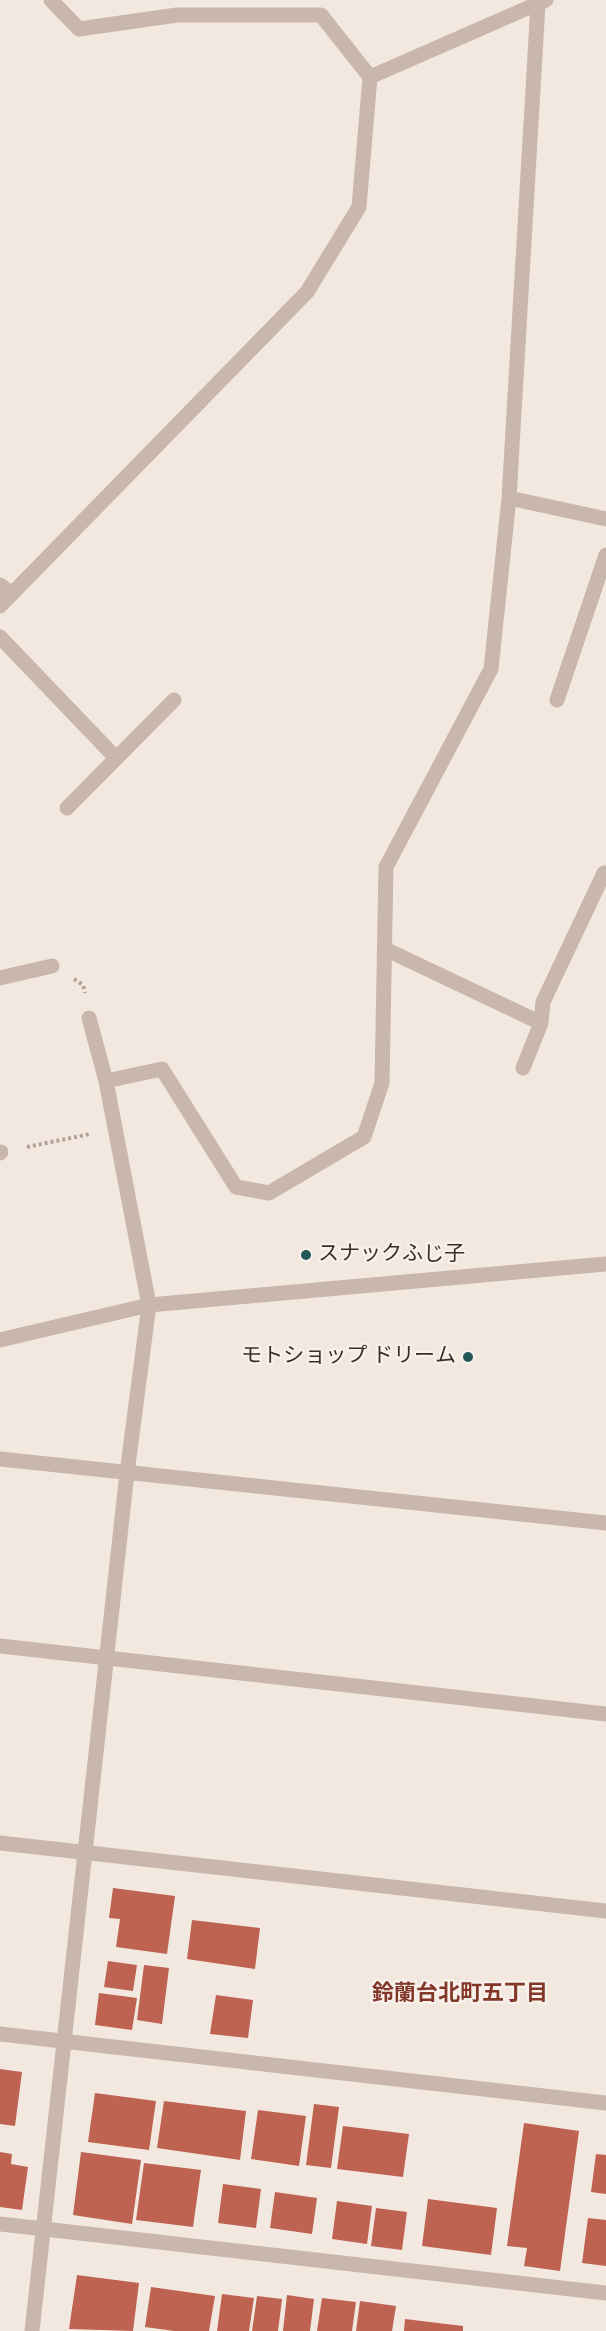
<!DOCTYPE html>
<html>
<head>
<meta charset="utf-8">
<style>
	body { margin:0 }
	canvas { display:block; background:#f2e8e0 }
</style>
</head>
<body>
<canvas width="606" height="2331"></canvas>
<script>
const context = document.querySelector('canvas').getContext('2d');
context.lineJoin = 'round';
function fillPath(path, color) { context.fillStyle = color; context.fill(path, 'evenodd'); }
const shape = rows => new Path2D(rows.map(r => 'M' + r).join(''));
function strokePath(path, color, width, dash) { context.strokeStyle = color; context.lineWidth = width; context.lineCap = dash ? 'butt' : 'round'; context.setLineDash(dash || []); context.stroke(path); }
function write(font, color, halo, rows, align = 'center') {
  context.font = font + ' "Roboto Condensed","Noto Sans JP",sans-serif'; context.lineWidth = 4.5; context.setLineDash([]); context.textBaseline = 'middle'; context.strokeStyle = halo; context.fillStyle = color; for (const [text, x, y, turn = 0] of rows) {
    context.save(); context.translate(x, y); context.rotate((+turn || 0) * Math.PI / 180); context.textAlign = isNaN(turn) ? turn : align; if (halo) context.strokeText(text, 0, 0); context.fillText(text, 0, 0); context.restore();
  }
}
const building = shape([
	[113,1888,175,1896,167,1954,116,1947,120,1919,109,1918],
	[192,1920,260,1928,255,1969,187,1959],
	[108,1961,137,1965,133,1991,104,1987],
	[144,1965,169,1968,162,2024,137,2020],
	[99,1993,137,1998,132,2030,95,2025],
	[216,1995,253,2000,248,2038,210,2034],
	[0,2069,22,2072,15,2126,0,2124],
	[95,2093,156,2101,149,2150,88,2142],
	[164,2101,246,2111,240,2160,157,2148],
	[314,2104,339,2107,331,2168,306,2165],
	[258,2110,306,2116,299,2166,251,2159],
	[524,2123,579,2131,560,2271,524,2266,527,2248,507,2246],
	[343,2126,409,2134,403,2177,337,2169],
	[0,2152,12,2154,11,2164,28,2167,22,2210,0,2207],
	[81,2152,141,2160,132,2224,73,2215],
	[596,2154,606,2155,606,2194,591,2192],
	[144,2163,201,2170,193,2227,136,2220],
	[223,2184,261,2189,256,2228,218,2223],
	[275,2192,317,2198,312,2234,270,2228],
	[428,2199,497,2208,491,2255,422,2246],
	[337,2201,372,2206,367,2244,332,2239],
	[376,2208,407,2212,402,2250,371,2246],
	[588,2218,606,2220,606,2266,582,2263],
	[77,2275,139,2283,133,2331,69,2329],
	[151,2287,215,2296,209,2331,174,2331,145,2327],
	[222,2294,254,2298,249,2331,217,2331],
	[287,2295,314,2299,310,2331,283,2331],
	[257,2296,282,2299,278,2331,252,2331],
	[322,2298,356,2302,352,2331,317,2331],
	[360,2301,396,2306,392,2331,356,2331],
	[405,2319,463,2326,463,2331,404,2331]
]);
const path = shape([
	[74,979,83,985,85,993],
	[27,1147,90,1134]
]);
const minor = shape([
	[370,77,546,0],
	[509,498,606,519],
	[0,585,12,594],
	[0,606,307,292,359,207,370,77,321,15,177,15,79,29,51,0],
	[0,637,116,758],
	[557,700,606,555],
	[67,808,174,700],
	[385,949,541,1023],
	[0,978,52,966],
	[523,1068,541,1023,543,1002,604,873],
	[106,1081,162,1069,236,1187,269,1193,364,1137,382,1083,386,867,491,669,509,498,538,4],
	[0,1153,1,1152],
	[0,1340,149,1305,606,1264],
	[0,1459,606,1523],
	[0,1646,606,1714],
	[0,1843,606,1911],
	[0,2034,606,2103],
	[0,2224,606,2293],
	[32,2331,127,1473,149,1305,106,1081,89,1018]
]);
const markers = [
	[306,1255,6,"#225756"],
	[468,1357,6,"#225756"]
];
const poiNames = [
	["スナックふじ子",318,1255],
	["モトショップ ドリーム",456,1357,"right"]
];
const neighbourhoodNames = [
	["鈴蘭台北町五丁目",460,1994]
];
fillPath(building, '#be6351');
strokePath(path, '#b5a196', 4, [3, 3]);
strokePath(minor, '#c9b7ac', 15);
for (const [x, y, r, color] of markers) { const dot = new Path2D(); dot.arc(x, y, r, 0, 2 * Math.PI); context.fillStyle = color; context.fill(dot); strokePath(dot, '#f9f2ec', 2); }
write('21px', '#382e2a', '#f9f2ec', poiNames, 'left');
write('bold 22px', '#823729', '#f9f2ec', neighbourhoodNames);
</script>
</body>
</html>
